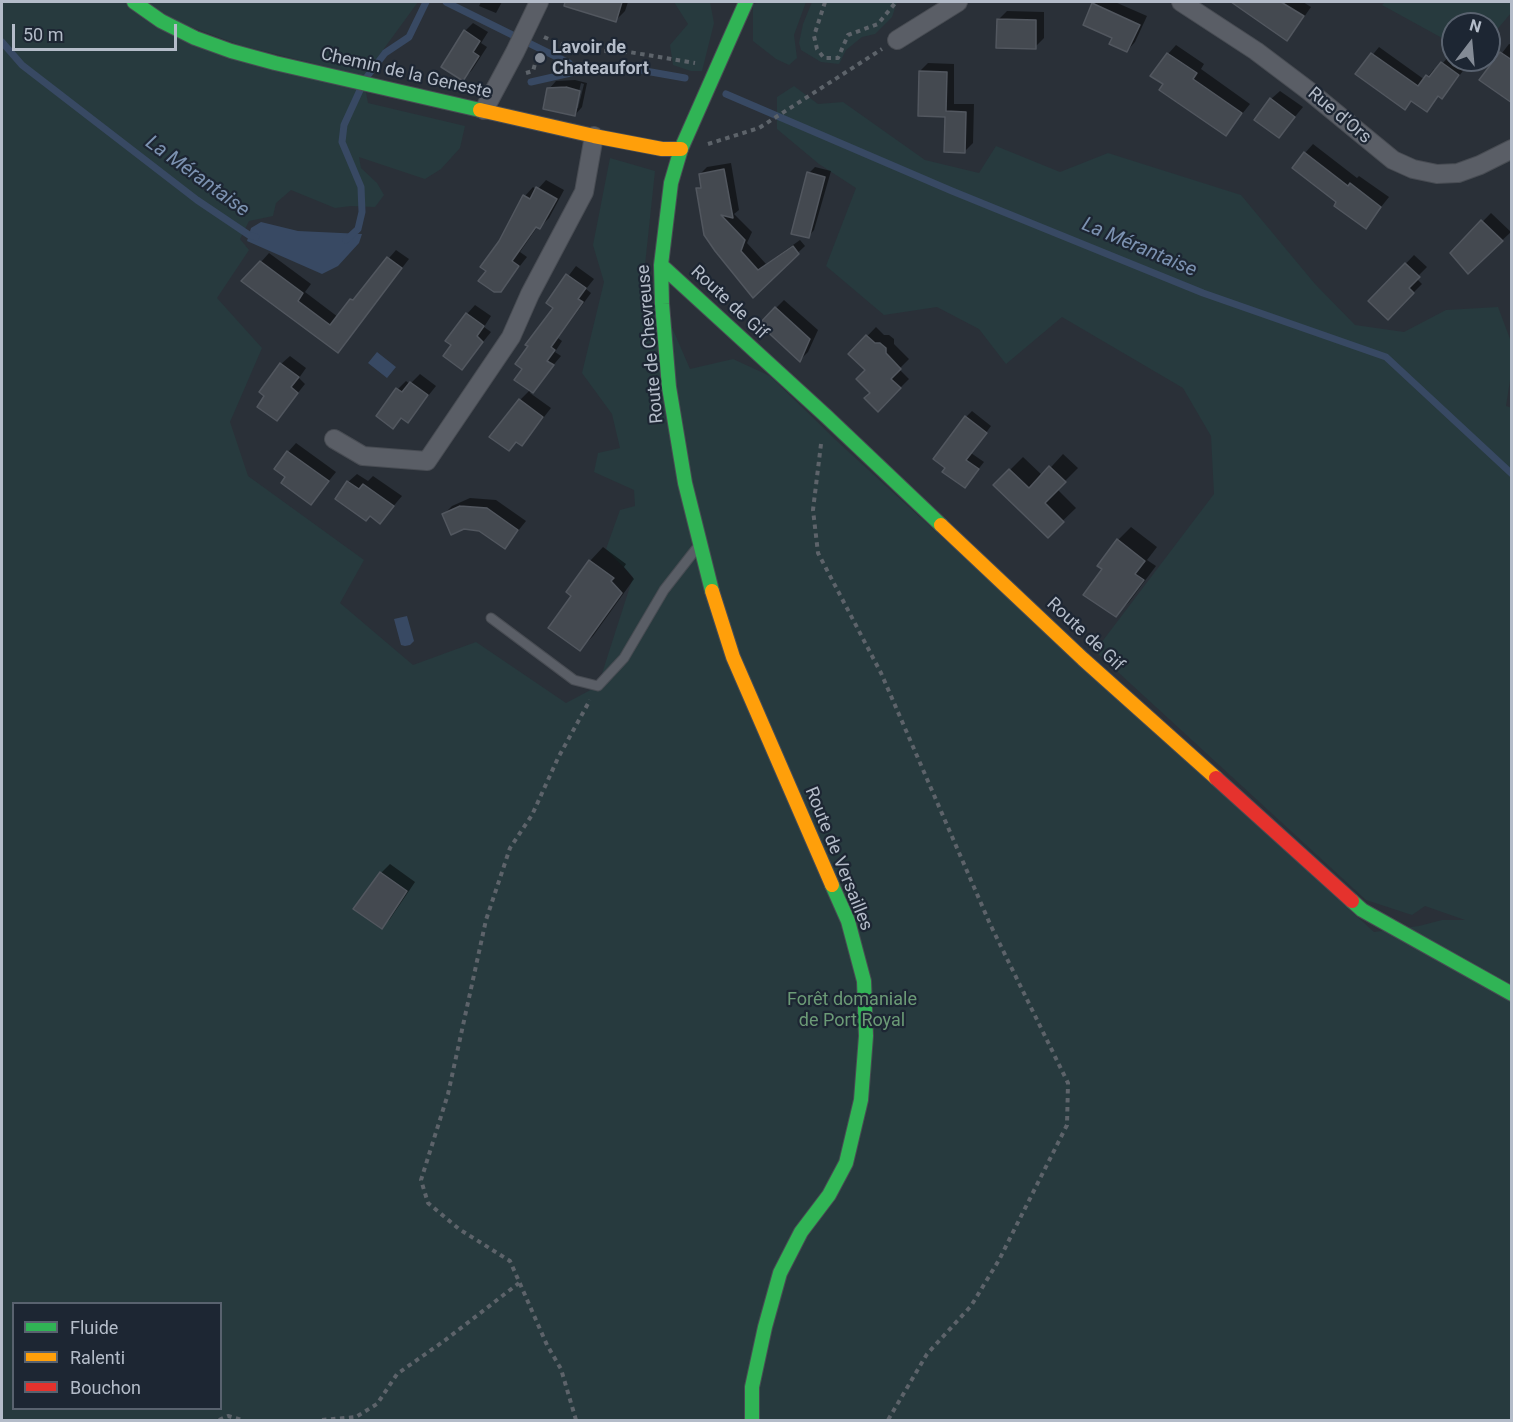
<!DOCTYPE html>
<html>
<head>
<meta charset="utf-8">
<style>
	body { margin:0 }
	#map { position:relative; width:1513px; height:1422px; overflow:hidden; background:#2a3038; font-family:Roboto,sans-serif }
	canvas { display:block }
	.frame { position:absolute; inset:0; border:3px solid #b4bcc9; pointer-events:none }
	.legend { position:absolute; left:12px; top:1302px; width:210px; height:108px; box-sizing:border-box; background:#1d2633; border:2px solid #59626f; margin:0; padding:8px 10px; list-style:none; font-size:18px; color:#b4bcc9 }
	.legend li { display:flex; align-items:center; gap:12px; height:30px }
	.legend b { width:30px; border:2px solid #59626f }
	.north { position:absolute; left:1441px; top:12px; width:60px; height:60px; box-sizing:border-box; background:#1d2633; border:2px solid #59626f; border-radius:50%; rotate:16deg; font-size:16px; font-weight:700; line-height:24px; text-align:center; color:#b4bcc9 }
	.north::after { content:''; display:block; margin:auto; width:21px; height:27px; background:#848b96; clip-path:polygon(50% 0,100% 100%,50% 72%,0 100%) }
	.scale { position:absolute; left:12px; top:24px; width:165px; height:27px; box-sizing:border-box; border:3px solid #b4bcc9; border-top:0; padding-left:8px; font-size:18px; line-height:21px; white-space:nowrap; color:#b4bcc9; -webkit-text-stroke:4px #1d2633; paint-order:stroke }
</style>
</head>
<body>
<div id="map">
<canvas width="1513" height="1422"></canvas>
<div class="frame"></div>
<ul class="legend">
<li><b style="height:8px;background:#30b455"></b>Fluide</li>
<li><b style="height:8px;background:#ff9f0a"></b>Ralenti</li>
<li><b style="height:8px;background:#e5322d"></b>Bouchon</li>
</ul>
<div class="north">N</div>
<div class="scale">50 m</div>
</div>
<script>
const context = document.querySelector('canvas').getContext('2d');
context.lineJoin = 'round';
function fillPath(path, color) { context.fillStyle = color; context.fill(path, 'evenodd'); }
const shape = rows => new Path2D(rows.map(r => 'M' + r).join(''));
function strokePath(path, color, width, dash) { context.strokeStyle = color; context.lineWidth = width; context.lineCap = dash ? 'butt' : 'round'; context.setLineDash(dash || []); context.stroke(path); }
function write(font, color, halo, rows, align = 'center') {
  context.font = font + ' Roboto,sans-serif'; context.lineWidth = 4.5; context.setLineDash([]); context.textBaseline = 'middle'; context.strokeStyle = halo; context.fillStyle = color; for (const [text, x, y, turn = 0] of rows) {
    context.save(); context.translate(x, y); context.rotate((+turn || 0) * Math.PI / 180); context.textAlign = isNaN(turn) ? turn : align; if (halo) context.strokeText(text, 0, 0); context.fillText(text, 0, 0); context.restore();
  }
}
const green = shape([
	[2,2,124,2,366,92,368,103,465,126,460,148,441,169,425,179,359,157,361,168,377,183,384,195,375,207,351,206,335,208,291,190,276,203,273,216,249,221,240,239,249,250,217,298,262,348,230,422,248,476,364,560,340,603,413,665,476,642,566,703,598,686,633,577,606,549,620,510,635,506,634,490,594,472,598,453,620,448,612,414,582,373,604,282,593,245,610,158,655,171,645,265,690,369,733,359,770,376,840,444,1374,932,1419,926,1442,920,1465,920,1425,906,1412,915,1366,900,1095,651,1214,494,1211,436,1183,388,1062,317,1006,364,979,329,937,307,884,315,826,266,856,188,819,164,777,129,777,97,794,86,818,104,843,102,925,160,979,173,996,146,1060,172,1108,153,1241,195,1315,284,1355,325,1404,332,1446,310,1498,307,1510,339,1511,374,1506,406,1512,408,1511,1420,2,1420],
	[14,1304,220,1304,220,1408,14,1408],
	[144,2,418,2,364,76,203,36],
	[674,2,710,2,714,23,702,71,691,71,673,65,670,45,688,24],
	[761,2,806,2,794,35,797,58,789,65,776,59,753,41,753,4],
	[812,2,897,2,892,17,875,34,862,37,846,50,839,64,821,62,801,50,799,43,803,24],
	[1385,2,1511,2,1511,13,1489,39,1489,24,1453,24,1453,44,1382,5]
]);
const water = shape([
	[261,222,298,231,362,234,359,243,338,266,322,274,247,241,251,228],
	[377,352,396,367,387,378,368,363],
	[407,616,414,641,410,645,405,646,401,645,394,619]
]);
const shadow = shape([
	[481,2,502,2,496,13,479,6],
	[595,2,628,2,625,11,616,20,591,13],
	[1097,2,1115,2,1147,16,1135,42,1127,51,1114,38,1094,4],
	[1233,2,1303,2,1311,7,1295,30,1287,39],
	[1007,11,1044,12,1044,38,1035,47,998,20],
	[473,23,488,32,481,43,487,47,472,70,463,79,465,31],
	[1509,44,1512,45,1512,94,1482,79],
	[1176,45,1204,64,1201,69,1250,104,1226,134,1165,84,1168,54],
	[1379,47,1425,80,1434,69,1436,71,1449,56,1465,68,1449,90,1442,97,1439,95,1427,110,1412,100,1405,108,1357,74],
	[928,63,954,64,954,104,974,104,973,143,965,151,947,115,920,71],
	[575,80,587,83,582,107,575,115,549,89,556,81],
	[581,83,584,84,578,108,575,108],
	[1280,91,1303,107,1279,136,1271,99],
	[1313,144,1357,178,1359,176,1389,197,1365,227,1338,202,1305,153],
	[731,163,739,210,734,214,752,232,747,243,766,264,800,240,805,246,753,295,698,189,702,185,700,174,707,167],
	[815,167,831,171,814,230,808,237,809,173],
	[546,180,564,190,549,218,540,227,538,226,520,252,527,257,500,291,488,271,500,242,525,196,533,187,537,190],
	[1491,213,1511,232,1468,272,1452,253],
	[396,250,409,259,337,351,261,262,269,253,311,284,305,292,338,317],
	[1414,255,1427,267,1416,278,1422,284,1388,318,1370,301],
	[576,266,594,279,586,289,591,293,558,338,562,341,555,352,561,356,530,393,551,408,530,435,522,444,517,441,509,449,520,400,530,390,524,369,555,307,548,303],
	[784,300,818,330,808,352,800,360,776,308],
	[475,305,491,316,484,327,491,332,462,368,453,345,467,314],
	[876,327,884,335,889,335,894,339,894,344,909,359,899,369,909,379,878,410,867,370,850,354],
	[290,356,306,368,299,378,305,384,277,419,281,364],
	[420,374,436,386,408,421,402,417,393,427,398,389,406,381,410,384],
	[972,411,991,426,971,453,984,462,965,486,966,417],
	[296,443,336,472,311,503,287,477,288,452],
	[1063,454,1078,468,1057,489,1076,508,1048,535,995,485,1023,457,1043,476],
	[357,474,368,481,373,476,402,496,380,522,348,482],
	[470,498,496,500,526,521,505,547,480,529,443,515,452,506],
	[1131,527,1157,547,1147,560,1156,566,1129,602,1116,615,1104,569,1118,540],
	[603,547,626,564,624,567,634,579,593,636,580,649,573,595,568,592,590,561],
	[390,864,415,882,390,919,382,927,381,873]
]);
const stream = shape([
	[446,2,569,63,575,72,617,66,685,78],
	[2,42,22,65,197,200,249,235,256,237],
	[366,78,385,53,409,37,426,2],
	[531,82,575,72],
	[726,94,952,191,1203,293,1386,357,1512,474],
	[346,240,358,229,362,212,361,187,342,142,344,125,361,88]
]);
const building = shape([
	[565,2,622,2,616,22,564,6,565,2],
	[1231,2,1281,2,1304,16,1287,41,1231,2],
	[1092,3,1140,25,1127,52,1109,44,1112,38,1083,25,1092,3],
	[997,19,1036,20,1036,49,996,48,997,19],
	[464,30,480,41,473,52,479,56,463,81,441,67,464,30],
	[1500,52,1512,60,1512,103,1479,80,1500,52],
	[1167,53,1197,73,1193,79,1242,113,1226,136,1159,90,1163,84,1150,76,1167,53],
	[1371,53,1418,86,1426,75,1429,77,1441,62,1459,75,1442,99,1438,96,1427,112,1411,101,1405,110,1355,74,1371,53],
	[919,71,947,72,946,111,966,112,965,153,944,152,945,117,918,116,919,71],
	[566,87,580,91,575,116,543,109,547,88,566,87],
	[1270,98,1295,117,1279,138,1254,120,1270,98],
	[1304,152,1348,186,1350,183,1381,207,1366,229,1334,206,1336,202,1292,168,1304,152],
	[724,169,733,218,721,215,745,240,741,251,758,270,793,246,799,254,753,298,715,251,704,235,696,188,701,188,699,174,724,169],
	[807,172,825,177,809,238,791,234,807,172],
	[536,187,557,199,540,229,536,227,512,261,519,266,501,292,494,292,478,281,486,271,480,267,499,241,523,195,530,199,536,187],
	[1481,220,1503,241,1468,274,1450,253,1481,220],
	[387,257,402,268,338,353,241,281,260,261,303,293,298,301,330,325,350,299,353,300,387,257],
	[1405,263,1420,277,1409,288,1414,293,1388,320,1368,301,1405,263],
	[566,274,586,288,578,299,583,302,551,347,555,350,547,361,554,365,533,393,514,380,522,369,515,364,528,346,525,345,553,308,546,303,566,274],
	[775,307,810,339,800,362,759,324,775,307],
	[466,313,484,326,477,336,483,342,462,370,443,356,451,345,445,341,466,313],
	[866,335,875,343,880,343,886,348,886,353,901,369,891,379,901,388,878,412,864,398,870,393,856,379,865,370,848,354,866,335],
	[280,363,299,377,291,387,298,393,277,421,257,407,264,396,259,392,280,363],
	[410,382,428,395,408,423,401,418,393,429,376,416,396,388,402,392,410,382],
	[519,399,543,417,522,446,516,442,509,451,489,437,519,399],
	[965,416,987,433,966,460,979,469,965,488,942,472,945,468,933,459,965,416],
	[287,451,329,481,311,505,281,483,285,477,274,469,287,451],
	[1049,466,1066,482,1045,503,1064,522,1048,538,993,485,1009,469,1029,488,1049,466],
	[347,481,359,489,363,484,394,506,380,524,370,516,366,521,335,499,347,481],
	[460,506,487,508,518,530,505,549,479,531,464,529,451,535,442,514,460,506],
	[1117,539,1145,561,1135,574,1144,580,1116,617,1083,595,1102,569,1097,566,1117,539],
	[589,560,614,578,611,581,622,593,580,651,548,628,571,596,566,592,589,560],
	[380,872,407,891,382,929,353,909,380,872]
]);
const path = shape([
	[825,2,814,36,817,49,824,58,838,58,848,35,878,24,896,2],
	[544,37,574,50,629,52,695,63],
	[526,73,533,71,535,64],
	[708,144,759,128,882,49],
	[821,444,813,510,818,553,881,673,990,924,1068,1083,1067,1125,999,1260,971,1306,927,1354,888,1420],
	[219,1420,228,1416,242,1420],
	[322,1420,356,1417,377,1404,397,1374,444,1341,519,1283],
	[576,1420,561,1369,547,1345,510,1261,459,1229,428,1203,421,1180,448,1094,486,920,510,848,532,815,558,758,590,700]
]);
const lane = shape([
	[491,618,574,680,598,686,624,658,664,590,696,549]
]);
const street = shape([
	[1181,2,1256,51,1309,91,1393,160,1413,169,1437,174,1458,173,1480,165,1512,149],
	[897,40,958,2],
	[484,110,515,52,539,2],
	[334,439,363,456,427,461,511,337,530,294,584,192,594,136]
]);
const fast = shape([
	[134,2,161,21,195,38,231,51,275,63,480,110],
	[661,265,826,416,941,525],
	[712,591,685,483,669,387,662,304,661,265,671,183,681,149,746,2],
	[1352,901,1362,910,1512,994],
	[752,1420,752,1387,765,1327,780,1273,801,1232,829,1195,846,1163,861,1100,866,1036,864,981,848,921,832,885]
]);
const slow = shape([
	[480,110,594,136,662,149,681,149],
	[941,525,1083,659,1216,778],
	[712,591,733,657,832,885]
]);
const jam = shape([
	[1216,778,1352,901]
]);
const markers = [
	[540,58,6,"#848b96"]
];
const poiNames = [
	["Lavoir de",552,48],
	["Chateaufort",552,69]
];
const streetNames = [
	["Chemin de la Geneste",406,74,13],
	["Rue d'Ors",1339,116,40],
	["Route de Gif",729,303,43],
	["Route de Chevreuse",651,344,-95],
	["Route de Gif",1085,635,43],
	["Route de Versailles",838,859,68]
];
const parkNames = [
	["Forêt domaniale",852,1000],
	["de Port Royal",852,1021]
];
const waterNames = [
	["La Mérantaise",197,177,36],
	["La Mérantaise",1139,248,23]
];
fillPath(green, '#273a3e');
fillPath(water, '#384963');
fillPath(shadow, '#0007');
strokePath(stream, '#384963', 7);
fillPath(building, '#444950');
strokePath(building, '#52575f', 1.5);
strokePath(lane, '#484c53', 11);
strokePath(street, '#484c53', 20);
strokePath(fast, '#484c53', 16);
strokePath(slow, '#484c53', 16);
strokePath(jam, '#484c53', 16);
strokePath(path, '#5d636a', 4, [4.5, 4.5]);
strokePath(lane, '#5a5e66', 9);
strokePath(street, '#5a5e66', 18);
strokePath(fast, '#30b455', 14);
strokePath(slow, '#ff9f0a', 14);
strokePath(jam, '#e5322d', 14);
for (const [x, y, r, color] of markers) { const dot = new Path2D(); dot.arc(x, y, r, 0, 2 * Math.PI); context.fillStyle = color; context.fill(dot); strokePath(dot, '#1d2633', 2); }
write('bold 18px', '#b4bcc9', '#1d2633', poiNames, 'left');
write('18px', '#b4bcc9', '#1d2633', streetNames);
write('18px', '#6b9a76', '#1d2633', parkNames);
write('italic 20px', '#7c92b1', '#1d2633', waterNames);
</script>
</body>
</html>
